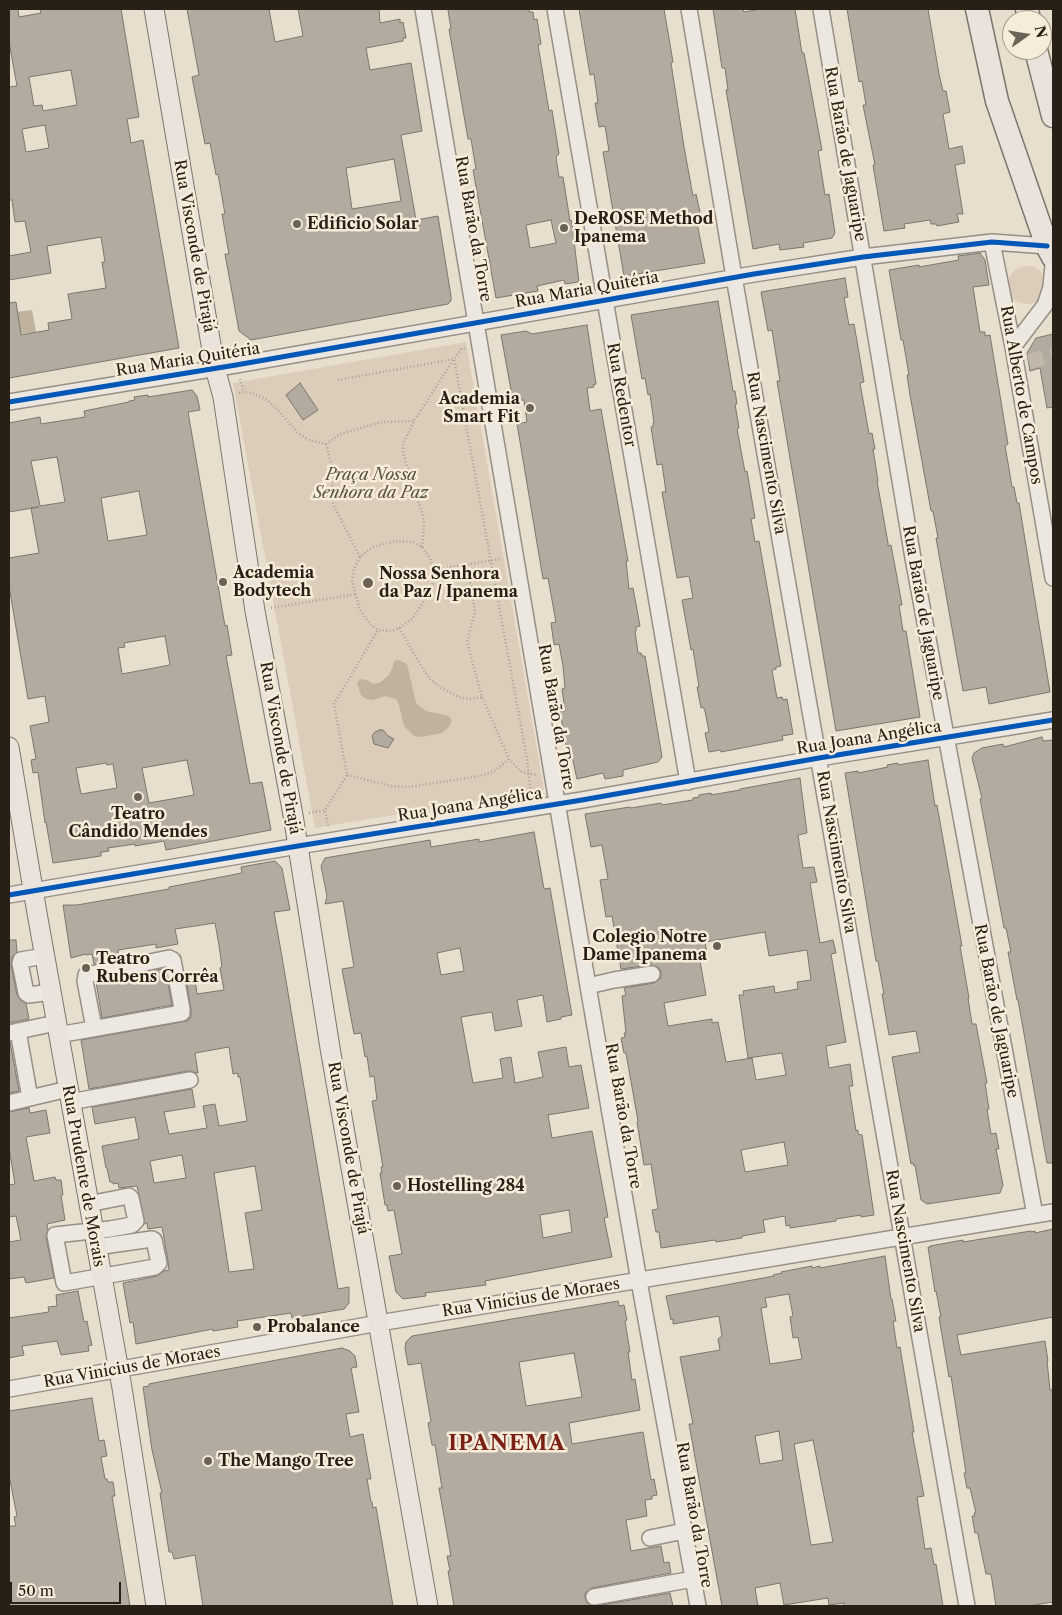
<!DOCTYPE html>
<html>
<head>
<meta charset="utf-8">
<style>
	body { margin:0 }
	#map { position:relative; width:1062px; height:1615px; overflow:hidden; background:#e8dece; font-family:"Libre Caslon Text",serif }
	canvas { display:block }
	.frame { position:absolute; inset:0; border:10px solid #282017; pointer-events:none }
	.north { position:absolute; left:1002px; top:10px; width:50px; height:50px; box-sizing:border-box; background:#f7ebd9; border:1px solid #a49a8b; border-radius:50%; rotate:77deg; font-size:14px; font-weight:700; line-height:20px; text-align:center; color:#282017 }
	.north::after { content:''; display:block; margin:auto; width:18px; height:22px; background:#6b6257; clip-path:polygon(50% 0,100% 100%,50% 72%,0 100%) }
	.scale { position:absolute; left:10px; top:1582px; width:111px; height:22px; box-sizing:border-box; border:2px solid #282017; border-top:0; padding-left:6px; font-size:15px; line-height:18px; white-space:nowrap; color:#282017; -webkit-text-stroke:4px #f7ebd9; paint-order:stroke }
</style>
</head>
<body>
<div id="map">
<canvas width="1062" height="1615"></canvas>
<div class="frame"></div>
<div class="north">N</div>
<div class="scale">50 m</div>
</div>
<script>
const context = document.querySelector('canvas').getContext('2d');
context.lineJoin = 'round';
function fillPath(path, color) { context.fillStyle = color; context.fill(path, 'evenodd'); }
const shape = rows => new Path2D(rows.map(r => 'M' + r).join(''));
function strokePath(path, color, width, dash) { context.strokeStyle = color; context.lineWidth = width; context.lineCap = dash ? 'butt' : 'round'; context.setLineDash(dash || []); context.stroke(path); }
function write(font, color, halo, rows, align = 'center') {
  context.font = font + ' "Libre Caslon Text",serif'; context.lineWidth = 5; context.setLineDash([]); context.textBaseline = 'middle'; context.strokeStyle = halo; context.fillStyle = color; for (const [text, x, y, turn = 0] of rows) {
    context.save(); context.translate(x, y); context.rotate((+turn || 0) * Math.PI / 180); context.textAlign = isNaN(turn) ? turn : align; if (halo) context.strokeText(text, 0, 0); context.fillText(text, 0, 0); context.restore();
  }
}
const green = shape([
	'1008 285a19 19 0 1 1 38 0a19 19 0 1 1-38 0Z',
	[466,342,544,790,315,828,233,383]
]);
const water = shape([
	[32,310,36,332,20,334,17,312],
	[399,660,407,664,416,703,426,711,449,716,452,721,448,728,442,733,422,737,414,736,404,726,399,705,396,699,385,696,373,700,366,699,361,695,357,683,361,679,367,680,373,684,381,682,389,675,393,666,394,661]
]);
const building = shape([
	[9,9,18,9,19,17,41,13,40,9,121,9,139,117,127,119,131,143,143,140,179,348,9,378,9,303,16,302,21,335,49,330,48,323,72,319,68,294,106,288,102,262,105,262,101,237,47,246,51,273,9,280,9,256,31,252,25,221,15,222,12,200,9,200,9,87,17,86,9,42,9,9],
	[71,70,77,105,43,111,42,105,34,106,29,77,71,70],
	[45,125,49,148,26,152,22,129,45,125],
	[187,9,269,9,275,42,303,36,298,9,379,9,380,23,400,19,400,23,403,22,406,38,403,38,403,41,366,48,370,70,411,63,422,131,401,135,416,220,438,216,451,296,451,301,448,304,251,340,239,331,225,254,229,254,222,214,225,214,218,174,216,175,210,143,205,144,192,77,199,75,187,9],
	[394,159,401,201,352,209,346,168,394,159],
	[454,9,529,9,529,12,533,12,534,20,537,19,541,44,538,45,549,111,552,110,559,154,556,157,559,177,563,177,570,221,571,220,574,233,573,233,579,282,565,284,564,280,537,286,538,291,496,298,473,170,476,169,471,139,468,139,449,29,451,29,448,10,454,9],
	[551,220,556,243,530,248,526,225,551,220],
	[579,9,664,9,673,62,671,63,684,147,693,196,696,194,700,212,696,213,696,218,705,263,624,276,603,152,609,151,605,126,599,127,595,103,598,103,594,74,590,75,579,9],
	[713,9,743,9,744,12,761,9,795,9,802,53,804,53,822,150,818,151,825,195,829,194,835,233,832,238,803,243,804,247,780,250,779,244,753,249,726,90,728,90,725,68,722,68,713,9],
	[847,9,928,9,939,74,943,91,946,91,950,112,943,114,949,149,962,146,965,163,955,165,963,214,957,214,959,222,937,226,936,224,931,224,930,220,904,224,905,228,884,231,873,165,875,165,863,105,866,105,862,81,859,82,847,9],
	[980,253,985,260,989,285,973,287,980,332,985,332,985,336,990,335,1008,444,1005,446,1008,463,1012,487,1014,487,1017,503,1019,503,1050,692,989,704,986,687,963,691,936,538,938,538,933,511,931,511,910,395,907,375,909,375,903,340,901,340,889,270,919,265,919,267,959,260,958,256,980,253],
	[845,278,848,297,844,298,849,325,854,324,864,382,860,383,869,434,872,433,875,449,873,449,878,481,877,481,888,543,888,546,891,545,894,561,902,605,899,605,903,631,906,631,920,717,836,731,777,381,780,381,772,330,768,331,761,292,845,278],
	[718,301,733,391,735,391,737,404,735,404,739,428,737,429,745,472,747,471,755,518,751,519,755,542,759,541,781,666,776,667,776,669,772,670,777,698,782,697,783,700,787,699,793,734,782,736,783,740,721,752,720,750,709,752,705,733,709,732,705,711,703,707,701,708,697,687,699,687,693,649,691,650,682,600,693,598,689,576,677,578,662,492,666,492,662,464,657,465,651,427,653,427,653,423,654,423,650,394,648,395,645,378,642,379,631,315,718,301],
	[587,325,596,384,593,385,594,387,587,388,590,411,601,409,628,561,626,561,629,589,633,588,640,626,636,627,636,631,635,631,638,653,641,653,642,656,645,656,662,757,658,762,623,770,623,776,605,779,603,773,577,779,572,756,568,756,560,712,565,711,562,689,565,688,563,666,559,644,554,645,551,623,556,622,548,578,543,579,517,424,527,422,524,400,513,401,501,335,526,331,532,334,587,325],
	[1053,334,1053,407,1047,408,1040,368,1030,371,1027,353,1036,338,1053,334],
	[300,383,318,410,303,420,286,395,300,383],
	[192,390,197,396,200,410,188,412,225,626,227,625,232,655,226,656,250,784,262,782,271,830,166,850,164,841,135,846,135,844,108,848,109,851,101,852,101,856,53,863,46,822,45,823,38,772,33,773,31,760,36,759,30,726,49,722,45,696,28,699,9,586,9,558,39,553,31,508,39,507,9,512,9,423,40,417,41,424,85,417,84,411,129,402,129,401,135,400,134,397,148,395,148,397,192,390],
	[57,457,65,502,40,506,31,461,57,457],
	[139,491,147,535,108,541,101,498,139,491],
	[165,636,170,665,122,674,118,648,125,647,124,643,165,636],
	[187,760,194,795,149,803,142,768,187,760],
	[106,763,107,765,113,764,117,788,81,794,76,768,106,763],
	[380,730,383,730,388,736,394,739,388,748,374,744,372,736,375,732,380,730],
	[1042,737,1043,741,1053,740,1053,1163,1047,1163,1018,1000,1017,1000,1008,952,1011,952,1006,928,1004,928,980,799,982,798,972,758,974,753,982,748,1003,744,1004,747,1042,737],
	[928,760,935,806,937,805,962,946,960,946,969,998,968,998,972,1024,976,1024,987,1083,985,1083,989,1109,987,1109,991,1134,996,1133,999,1149,996,1149,1003,1185,1000,1193,927,1204,921,1200,915,1165,914,1166,913,1163,911,1164,892,1057,920,1052,916,1031,889,1035,882,994,884,994,878,961,876,961,845,773,858,771,858,773,888,767,887,765,898,763,898,765,928,760],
	[800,778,807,833,798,835,803,868,814,867,817,882,810,883,820,943,833,940,836,953,831,954,846,1042,826,1046,829,1068,850,1064,853,1086,849,1086,856,1131,858,1130,858,1134,862,1135,874,1215,861,1217,861,1215,836,1219,836,1221,790,1228,790,1225,786,1226,785,1216,763,1220,765,1232,742,1236,742,1238,716,1242,715,1240,661,1248,659,1232,656,1232,652,1210,658,1209,651,1164,644,1165,637,1122,638,1121,626,1053,624,1053,621,1038,625,1037,624,1033,626,1033,622,996,626,995,624,988,654,983,661,978,661,972,659,968,651,965,621,969,612,916,606,917,600,880,608,879,602,845,591,847,585,814,630,807,631,808,661,803,662,805,693,800,693,798,699,797,699,795,711,793,711,795,740,790,740,789,800,778],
	[765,932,769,956,807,950,811,980,797,982,798,989,775,993,774,986,743,991,744,995,739,995,748,1058,782,1053,786,1075,756,1080,752,1058,726,1062,718,1022,712,1023,712,1019,668,1026,664,1003,706,995,700,961,708,960,705,942,765,932],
	[784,1142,788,1165,745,1172,741,1150,784,1142],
	[534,832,544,889,550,888,572,1015,561,1017,561,1019,547,1022,543,995,517,1000,522,1026,495,1031,492,1012,461,1017,473,1083,503,1078,500,1059,511,1057,515,1083,543,1077,538,1052,566,1047,569,1067,581,1065,589,1108,548,1115,552,1138,592,1131,608,1217,604,1218,612,1257,485,1281,486,1285,425,1293,426,1296,403,1299,396,1292,389,1256,402,1254,394,1210,388,1211,387,1205,385,1205,380,1173,382,1173,381,1167,383,1167,372,1101,377,1100,374,1076,370,1077,367,1056,365,1057,361,1033,354,1034,342,969,354,967,343,901,325,904,327,896,321,866,325,858,430,840,431,847,479,839,479,842,534,832],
	[460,948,464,971,441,975,437,953,460,948],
	[569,1210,572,1232,543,1238,540,1215,569,1210],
	[275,861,282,868,290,910,274,912,282,957,338,1289,349,1287,349,1303,344,1309,292,1318,291,1313,237,1321,238,1327,213,1331,213,1329,136,1344,133,1322,130,1323,123,1283,157,1276,164,1271,169,1270,168,1261,162,1227,148,1229,147,1223,145,1224,137,1186,119,1188,118,1183,113,1184,113,1182,110,1182,107,1168,106,1168,102,1146,139,1139,135,1117,95,1124,92,1107,192,1089,195,1107,164,1112,169,1134,207,1128,203,1106,215,1104,219,1126,247,1121,240,1077,238,1077,238,1073,233,1074,229,1047,195,1053,198,1073,188,1071,89,1089,81,1040,187,1021,191,1017,191,1009,185,973,194,972,197,994,224,990,220,968,222,967,219,945,215,923,175,929,178,944,156,948,156,944,118,950,119,959,94,964,92,954,86,955,86,954,71,958,63,905,77,905,169,889,169,887,242,873,241,867,275,861],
	[182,1155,186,1178,154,1183,150,1161,182,1155],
	[255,1166,262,1210,245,1213,254,1269,229,1272,214,1173,255,1166],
	[9,940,16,940,17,952,12,957,11,965,17,995,21,1001,26,1003,29,1019,9,1023,9,940],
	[165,968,172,1005,102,1018,96,982,122,977,122,981,145,976,145,973,165,968],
	[9,1042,10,1042,19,1091,9,1093,9,1042],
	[29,1108,30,1113,46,1110,50,1133,26,1137,34,1181,55,1177,56,1180,61,1180,63,1195,61,1195,65,1220,47,1224,48,1230,46,1237,54,1278,26,1283,24,1277,9,1279,9,1242,21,1240,16,1216,9,1217,9,1185,15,1184,9,1148,9,1112,29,1108],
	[1053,1229,1053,1317,957,1335,961,1355,1045,1341,1048,1361,1047,1361,1050,1390,1053,1390,1053,1602,1029,1606,996,1606,991,1574,986,1574,978,1535,978,1533,975,1533,972,1516,975,1516,974,1513,976,1513,970,1488,967,1488,964,1473,966,1473,951,1376,949,1377,939,1317,941,1317,936,1291,935,1292,928,1247,931,1247,930,1246,963,1240,963,1242,1031,1231,1031,1232,1035,1231,1035,1233,1053,1229],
	[885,1256,891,1299,892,1299,896,1321,893,1321,897,1348,900,1347,914,1432,912,1432,924,1496,917,1497,925,1549,931,1548,934,1565,936,1564,943,1606,844,1606,844,1603,829,1605,828,1598,784,1605,780,1583,755,1588,758,1606,722,1606,689,1424,693,1424,680,1357,720,1350,718,1339,722,1336,719,1316,673,1324,673,1319,671,1320,666,1296,774,1276,773,1275,782,1273,781,1272,812,1266,812,1268,820,1266,820,1268,885,1256],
	[789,1294,793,1316,790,1317,793,1338,798,1337,802,1359,770,1364,761,1308,767,1307,765,1298,789,1294],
	[779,1431,783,1460,760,1464,755,1436,779,1431],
	[813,1440,833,1542,811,1545,794,1444,813,1440],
	[78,1291,84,1322,87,1321,89,1332,92,1345,88,1346,89,1351,61,1355,57,1341,22,1346,24,1355,9,1358,9,1318,49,1312,48,1307,57,1306,56,1295,78,1291],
	[618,1301,619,1306,624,1305,627,1320,625,1321,630,1352,628,1352,632,1380,635,1379,640,1410,569,1423,572,1444,643,1432,651,1480,654,1479,657,1495,652,1496,652,1499,645,1500,647,1516,626,1520,631,1551,661,1546,664,1563,669,1562,671,1573,592,1588,585,1593,585,1598,587,1603,595,1606,454,1606,448,1571,450,1571,447,1556,451,1556,439,1488,442,1488,435,1445,432,1445,428,1423,431,1422,421,1363,408,1365,405,1348,406,1342,412,1336,618,1301],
	[574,1353,582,1397,526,1406,519,1362,574,1353],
	[342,1348,350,1351,355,1356,357,1367,351,1368,359,1412,346,1414,350,1437,363,1434,371,1479,367,1479,371,1502,372,1502,373,1508,376,1507,393,1606,203,1606,195,1555,174,1559,172,1552,169,1552,160,1493,162,1493,152,1450,143,1387,149,1386,149,1384,174,1379,342,1348],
	[92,1398,99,1441,104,1440,107,1456,101,1457,105,1479,107,1479,108,1482,113,1482,115,1496,112,1496,130,1606,9,1606,9,1526,16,1526,14,1517,17,1516,9,1475,9,1411,92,1398],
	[670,1593,673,1606,595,1606,596,1606,670,1593]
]);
const minorTunnel = shape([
	[1029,362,1053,355]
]);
const path = shape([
	[240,379,244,392],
	[338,380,454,359,527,759,531,795],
	[239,393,244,392,251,393,266,399,277,409,298,433,309,440,326,444],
	[326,444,332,466,333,504,360,557],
	[326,444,340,434,382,422,414,421],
	[396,541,413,542,422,547,430,558,433,570,433,582,431,591,412,619,399,628,392,631,378,630,370,624,360,610,352,581,354,569,360,557,367,551,373,547,396,541],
	[422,547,424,526,423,516,403,453,403,444,414,421,454,359,461,349,467,348],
	[467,565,475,611,467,642,482,697,509,759,520,771,529,774,538,775],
	[433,570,501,559],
	[271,608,356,594],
	[399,628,423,669,430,679,440,687,459,697,470,699,482,697],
	[347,775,391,786,408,787,481,776,496,770,509,759],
	[309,813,325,810],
	[328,826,325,810,347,775,334,704,378,630]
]);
const minor = shape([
	[423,9,588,986,639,1281,698,1606],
	[555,9,688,782],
	[689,9,734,277,967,1606],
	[821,9,913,558,1035,1215],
	[992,242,1013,347,1053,578],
	[1013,347,1045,305,1051,287,1053,265,1049,250],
	[9,402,236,365,754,274,863,257,992,242,1047,246,1053,248],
	[9,895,298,846,582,800,819,758,1053,720],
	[44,956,21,960,20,963,26,993,29,995,51,992],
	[588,986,614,980,652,974],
	[18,1031,30,1098,68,1089],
	[9,1033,56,1023],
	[58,1035,182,1013,182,1009,173,960,169,958,86,975,85,981,94,1028],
	[70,1102,190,1080],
	[9,1103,30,1098],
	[88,1204,129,1196,131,1198,136,1221,132,1225,110,1229,55,1235,64,1283,155,1267,159,1263,154,1240,152,1239,96,1247],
	[9,1389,379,1323,1053,1212],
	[650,1538,684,1531],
	[594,1597,693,1579]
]);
const major = shape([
	[154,9,215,368,223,397,255,611,293,815,331,1054,428,1606],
	[9,747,37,913,122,1388,156,1606]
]);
const highway = shape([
	[977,9,997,101,1047,246,1053,257],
	[1027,9,1029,20],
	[1036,50,1053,116]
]);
const cycleway = shape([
	[9,402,236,365,754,274,863,257,992,242,1047,246],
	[9,895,298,846,582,800,819,758,1053,720]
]);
const markers = [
	[297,224,5,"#6b6257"],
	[564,228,5,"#6b6257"],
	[530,408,5,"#6b6257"],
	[223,582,5,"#6b6257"],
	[368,583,6,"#6b6257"],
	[138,797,5,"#6b6257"],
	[717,946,5,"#6b6257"],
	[86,968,5,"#6b6257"],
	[397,1186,5,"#6b6257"],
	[257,1327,5,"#6b6257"],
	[208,1461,5,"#6b6257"]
];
const streetNames = [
	["Rua Barão de Jaguaripe",845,154,80],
	["Rua Barão da Torre",473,229,80],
	["Rua Visconde de Pirajá",194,246,80],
	["Rua Maria Quitéria",587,290,-10],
	["Rua Maria Quitéria",188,360,-9],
	["Rua Redentor",621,395,80],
	["Rua Alberto de Campos",1021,395,80],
	["Rua Nascimento Silva",766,453,80],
	["Rua Barão de Jaguaripe",923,613,80],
	["Rua Barão da Torre",556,717,80],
	["Rua Joana Angélica",869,738,-9],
	["Rua Visconde de Pirajá",280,748,80],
	["Rua Joana Angélica",470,805,-9],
	["Rua Nascimento Silva",836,852,80],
	["Rua Barão de Jaguaripe",996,1011,79],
	["Rua Barão da Torre",623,1116,80],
	["Rua Visconde de Pirajá",348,1148,80],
	["Rua Prudente de Morais",83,1176,80],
	["Rua Nascimento Silva",905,1251,80],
	["Rua Vinícius de Moraes",531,1298,-9],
	["Rua Vinícius de Moraes",132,1367,-10],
	["Rua Barão da Torre",694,1515,80]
];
const poiNames = [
	["DeROSE Method",574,219],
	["Ipanema",574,237],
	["Edificio Solar",307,224],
	["Academia",520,399,"right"],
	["Smart Fit",520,417,"right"],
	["Academia",233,573],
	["Bodytech",233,591],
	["Nossa Senhora",379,574],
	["da Paz / Ipanema",379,592],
	["Teatro",138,814,"center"],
	["Cândido Mendes",138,832,"center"],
	["Colegio Notre",707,937,"right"],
	["Dame Ipanema",707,955,"right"],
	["Teatro",96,959],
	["Rubens Corrêa",96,977],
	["Hostelling 284",407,1186],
	["Probalance",267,1327],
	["The Mango Tree",218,1461]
];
const parkNames = [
	["Praça Nossa",371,475],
	["Senhora da Paz",371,493]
];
const districtNames = [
	["IPANEMA",507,1444]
];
fillPath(green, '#dbcdb9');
fillPath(water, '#bfb29e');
fillPath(building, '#b3aba0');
strokePath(building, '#7b766d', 1);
strokePath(minorTunnel, '#c2b8a9', 15, [15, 8]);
strokePath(minor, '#968f85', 18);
strokePath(major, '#7b766d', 21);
strokePath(highway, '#7b766d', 25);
strokePath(path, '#a7a29c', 2.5, [1, 2.5]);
strokePath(minor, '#ece7e0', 15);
strokePath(major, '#e9e3db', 19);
strokePath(highway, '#e9e3db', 22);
strokePath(cycleway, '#0057b8', 5);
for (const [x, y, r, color] of markers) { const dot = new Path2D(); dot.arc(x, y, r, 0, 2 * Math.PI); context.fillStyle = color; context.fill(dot); strokePath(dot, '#f7ebd9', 2); }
write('16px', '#282017', '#f7ebd9', streetNames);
write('bold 16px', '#282017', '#f7ebd9', poiNames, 'left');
write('italic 16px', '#5a5042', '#f7ebd9', parkNames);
context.letterSpacing = '1px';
write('bold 21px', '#7a1f14', '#f7ebd9', districtNames);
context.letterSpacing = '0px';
</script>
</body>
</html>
